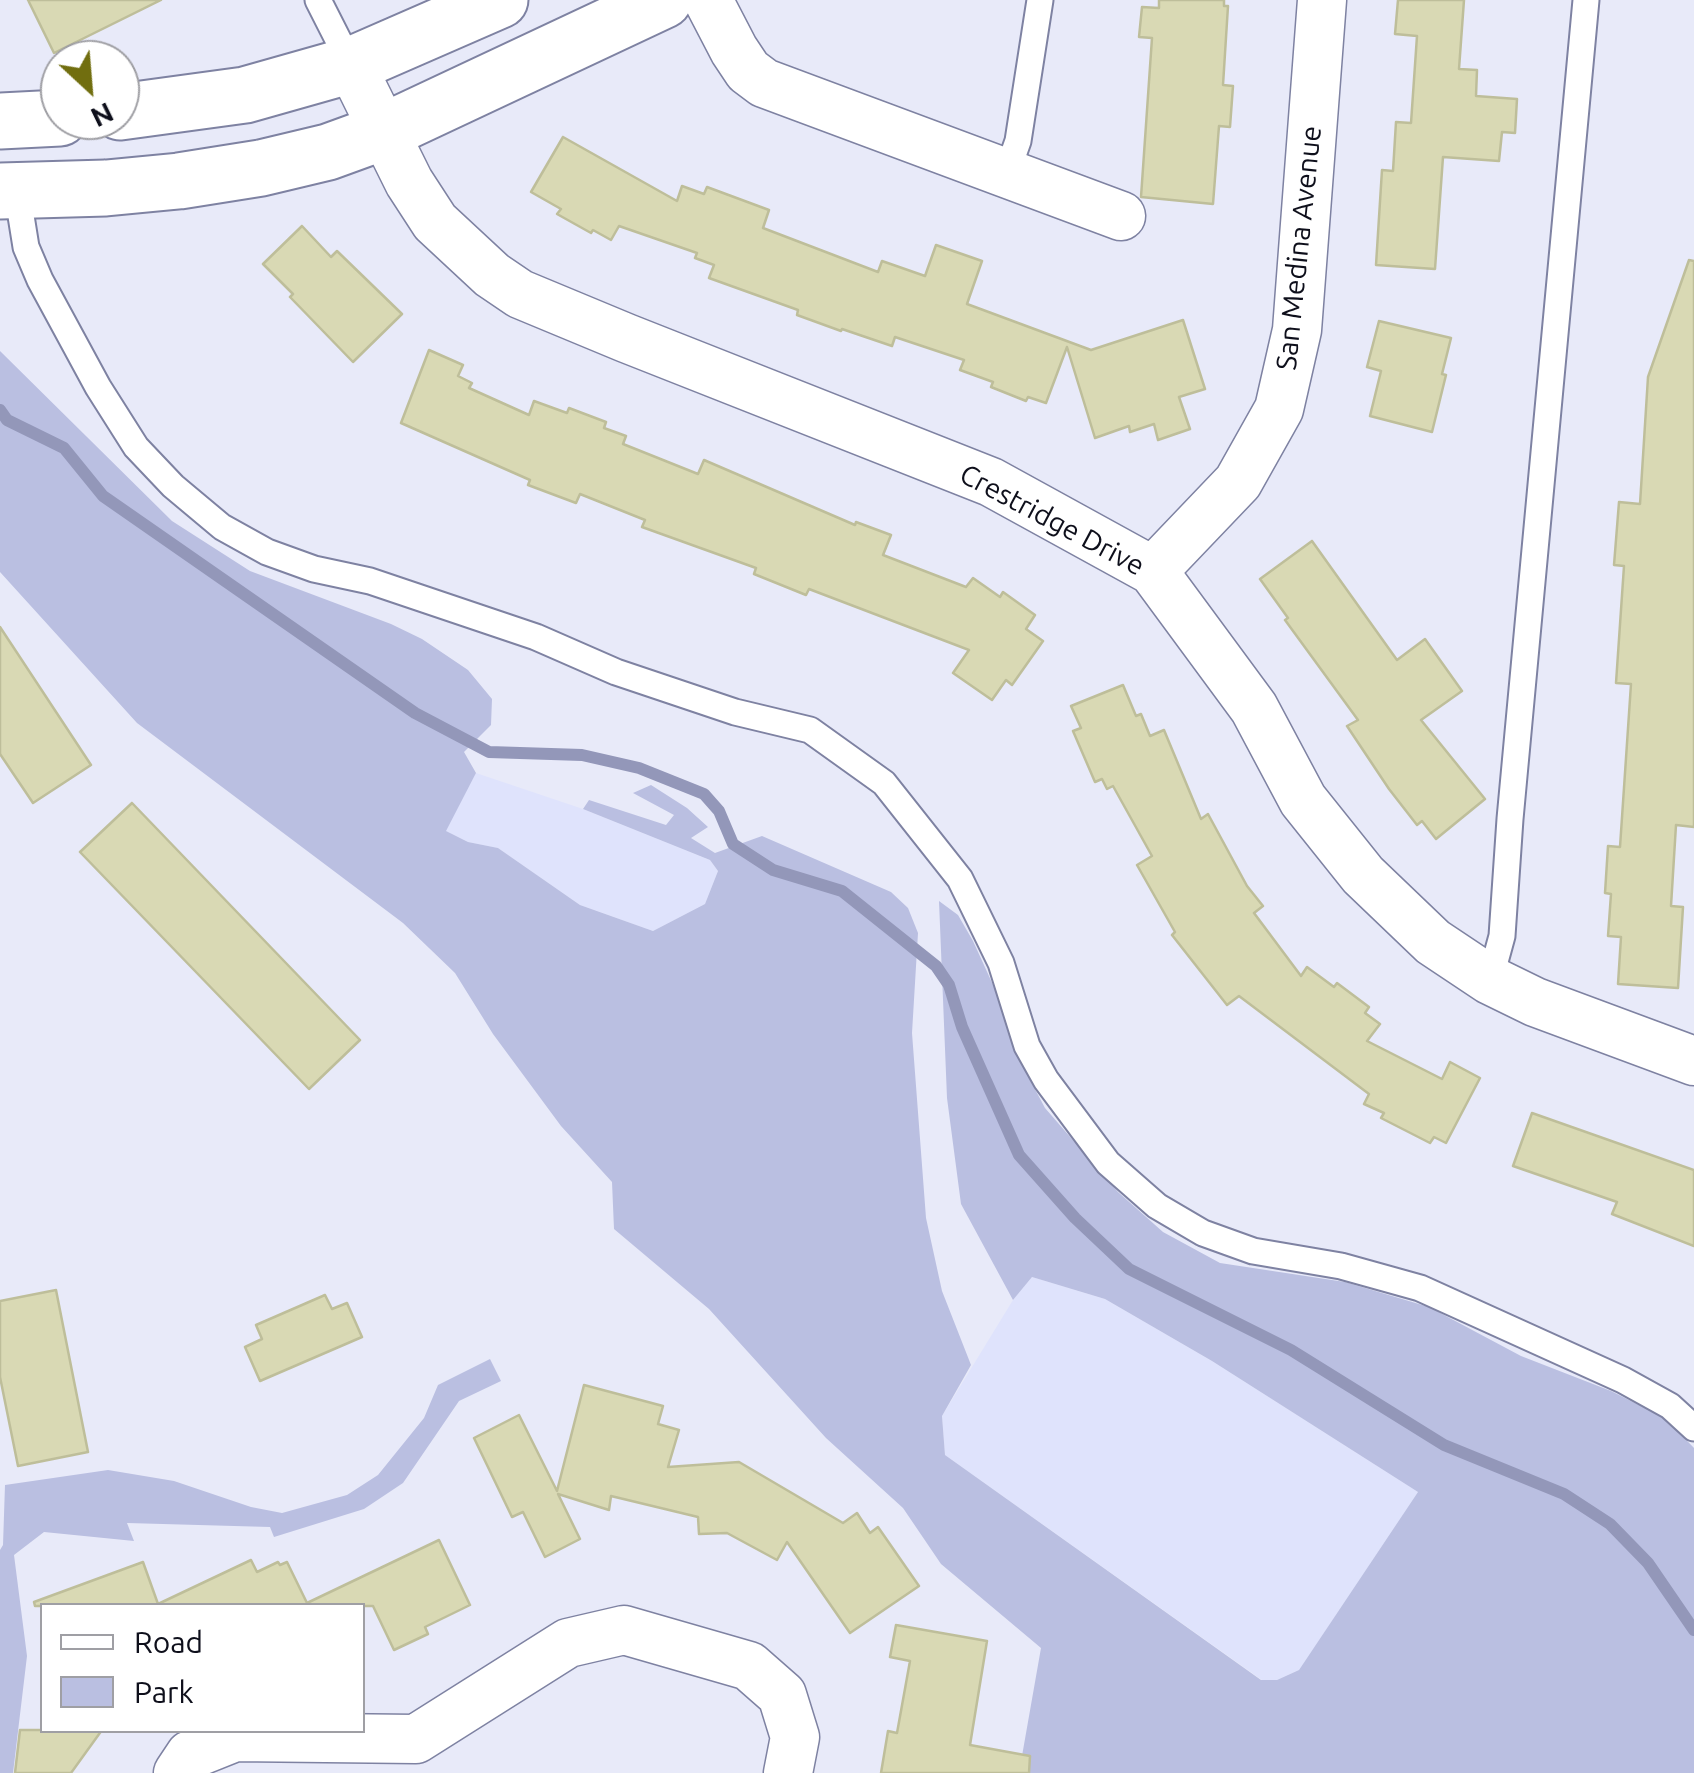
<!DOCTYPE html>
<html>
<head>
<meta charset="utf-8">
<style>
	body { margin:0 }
	#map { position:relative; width:1694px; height:1773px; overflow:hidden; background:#e8eaf9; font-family:Ubuntu,sans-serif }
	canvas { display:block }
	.legend { position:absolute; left:40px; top:1603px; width:325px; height:130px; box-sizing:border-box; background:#fff; border:2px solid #9f9fa4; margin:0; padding:12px 18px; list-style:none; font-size:30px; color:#0e0f1b }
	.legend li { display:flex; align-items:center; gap:20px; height:50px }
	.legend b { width:50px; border:2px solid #9f9fa4 }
	.north { position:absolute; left:40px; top:40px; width:100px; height:100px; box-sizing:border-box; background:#fff; border:2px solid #9f9fa4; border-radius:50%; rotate:154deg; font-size:28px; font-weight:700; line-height:40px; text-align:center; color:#0e0f1b }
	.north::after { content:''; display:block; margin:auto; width:35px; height:45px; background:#716e0f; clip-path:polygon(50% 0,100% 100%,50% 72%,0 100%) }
</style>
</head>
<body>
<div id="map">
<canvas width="1694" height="1773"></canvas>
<ul class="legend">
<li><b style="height:12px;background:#fff"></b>Road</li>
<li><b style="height:28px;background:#babfe1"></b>Park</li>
</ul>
<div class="north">N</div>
</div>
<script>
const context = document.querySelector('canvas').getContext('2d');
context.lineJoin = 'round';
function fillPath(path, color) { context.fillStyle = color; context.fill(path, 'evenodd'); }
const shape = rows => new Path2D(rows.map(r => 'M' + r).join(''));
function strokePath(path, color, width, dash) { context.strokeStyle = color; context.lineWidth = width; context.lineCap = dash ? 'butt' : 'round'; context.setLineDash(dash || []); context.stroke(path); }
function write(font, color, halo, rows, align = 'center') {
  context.font = font + ' Ubuntu,sans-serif'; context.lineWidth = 8; context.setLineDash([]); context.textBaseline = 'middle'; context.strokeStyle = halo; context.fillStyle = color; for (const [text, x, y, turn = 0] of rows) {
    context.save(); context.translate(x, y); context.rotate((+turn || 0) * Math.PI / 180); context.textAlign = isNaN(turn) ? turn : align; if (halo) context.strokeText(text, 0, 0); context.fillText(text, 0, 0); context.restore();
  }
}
const built = shape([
	[476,773,583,809,710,860,718,871,705,904,653,931,580,905,498,848,468,842,445,831],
	[1032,1277,1105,1299,1212,1361,1418,1492,1299,1670,1277,1680,1262,1680,945,1455,942,1416,1013,1300]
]);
const green = shape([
	[0,351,172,521,250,571,391,624,422,639,468,670,492,699,491,725,464,752,476,773,446,831,468,842,498,848,580,905,653,931,705,904,718,871,710,860,583,809,589,800,666,825,674,815,633,793,651,785,687,808,708,827,691,838,715,853,762,836,891,892,908,908,918,933,912,1033,926,1218,942,1291,971,1365,942,1416,945,1455,1261,1680,1277,1680,1299,1670,1418,1492,1212,1361,1105,1299,1032,1277,1013,1300,961,1204,947,1098,939,901,958,915,973,941,999,998,1020,1061,1045,1108,1118,1192,1163,1232,1220,1263,1345,1282,1429,1307,1521,1356,1611,1391,1665,1418,1694,1448,1694,1773,1019,1773,1041,1648,941,1564,903,1508,826,1438,709,1309,614,1229,612,1182,561,1126,493,1034,455,973,403,923,137,723,0,572],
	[490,1359,501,1381,459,1401,403,1483,364,1509,274,1537,270,1527,127,1523,134,1541,44,1532,14,1555,27,1656,13,1773,0,1773,0,1550,3,1545,5,1485,108,1470,174,1481,251,1507,282,1513,347,1495,378,1475,424,1418,438,1385]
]);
const stream = shape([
	[0,410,7,420,64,448,103,496,415,713,489,752,582,755,639,768,704,794,719,811,733,844,773,870,842,891,936,966,949,985,962,1027,1019,1155,1075,1218,1129,1269,1291,1350,1444,1445,1564,1494,1610,1524,1648,1563,1694,1630]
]);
const building = shape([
	[28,0,161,0,54,53,28,0],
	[1159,0,1224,0,1224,6,1228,6,1223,85,1233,86,1230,127,1219,126,1213,204,1141,197,1152,38,1139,37,1142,7,1159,8,1159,0],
	[1398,0,1464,0,1459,69,1477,70,1476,96,1517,99,1515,133,1502,132,1499,161,1443,157,1435,269,1376,265,1382,170,1393,171,1396,122,1411,123,1417,36,1395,34,1398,0],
	[563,137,677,201,682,186,704,194,707,187,769,210,763,228,878,272,882,261,925,276,936,245,982,261,967,304,1091,350,1183,320,1205,389,1179,397,1190,429,1158,440,1154,424,1130,432,1129,426,1095,438,1067,347,1046,403,1028,397,1026,401,991,387,993,382,960,370,964,360,895,337,892,346,842,329,841,331,797,315,798,310,709,278,714,265,695,258,697,253,619,226,611,240,593,230,591,233,557,214,561,209,531,192,563,137],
	[302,226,331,257,337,251,402,314,353,362,290,297,293,294,263,264,302,226],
	[1689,260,1694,261,1694,827,1676,825,1671,906,1683,907,1678,988,1618,984,1621,937,1608,936,1611,894,1605,893,1608,846,1620,847,1631,684,1616,683,1624,566,1614,565,1619,502,1640,504,1648,377,1689,260],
	[1379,321,1451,338,1442,374,1446,375,1432,432,1370,416,1381,371,1367,367,1379,321],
	[429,350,463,365,458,376,472,383,469,388,529,415,534,401,567,413,569,408,606,422,604,428,626,436,623,444,698,474,704,460,855,525,856,522,891,535,883,555,966,587,973,578,1000,597,1003,592,1035,615,1026,629,1043,641,1012,685,1006,680,992,700,953,673,969,650,809,589,806,595,754,574,756,568,642,527,645,520,580,494,576,503,528,485,530,480,401,423,429,350],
	[1312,541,1397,660,1425,639,1462,691,1421,720,1485,799,1436,839,1422,821,1417,825,1389,789,1347,726,1358,720,1285,620,1288,618,1260,579,1312,541],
	[0,627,91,765,33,803,0,754,0,627],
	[1123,685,1136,716,1141,714,1150,736,1164,730,1201,819,1208,814,1247,886,1263,906,1254,913,1301,976,1307,967,1334,987,1337,983,1369,1007,1365,1013,1380,1024,1367,1041,1442,1079,1450,1062,1480,1078,1446,1143,1434,1137,1430,1143,1381,1118,1384,1113,1364,1104,1369,1094,1239,996,1227,1005,1172,935,1175,932,1137,865,1152,856,1113,786,1107,789,1102,779,1095,782,1073,731,1081,728,1071,706,1123,685],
	[132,803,360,1040,309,1089,80,852,132,803],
	[1532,1113,1694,1170,1694,1246,1612,1214,1617,1202,1513,1166,1532,1113],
	[56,1290,88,1452,18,1466,0,1377,0,1301,56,1290],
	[325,1295,332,1309,347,1303,362,1337,260,1381,245,1347,262,1339,256,1325,325,1295],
	[584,1385,663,1406,658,1424,679,1430,668,1467,739,1462,843,1523,857,1513,870,1533,878,1527,919,1586,850,1633,787,1542,777,1560,727,1533,699,1534,698,1517,611,1496,609,1510,558,1494,580,1539,545,1557,523,1512,512,1517,474,1438,519,1415,557,1491,584,1385],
	[439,1540,470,1605,425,1627,428,1634,394,1650,373,1606,35,1606,34,1602,143,1562,158,1604,251,1560,257,1572,278,1562,280,1565,287,1562,307,1603,439,1540],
	[896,1625,987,1641,970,1745,1030,1756,1029,1773,881,1773,888,1731,897,1733,910,1661,890,1657,896,1625],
	[20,1730,102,1730,71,1773,15,1773,20,1730]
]);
const lane = shape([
	[318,0,351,65],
	[1006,175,1018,141,1040,0],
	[17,191,26,247,40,280,98,387,136,447,173,486,222,527,267,552,314,569,370,581,536,637,616,672,735,712,810,730,884,783,960,879,1001,963,1027,1046,1046,1080,1108,1163,1157,1206,1203,1233,1253,1251,1341,1266,1420,1288,1623,1380,1670,1406,1694,1428],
	[1490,980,1502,936,1510,819,1586,0]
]);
const street = shape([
	[708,0,734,50,748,71,764,83,1121,216],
	[351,65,409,182,435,222,492,275,520,294,626,338,991,482,1153,571,1254,708,1303,800,1363,875,1433,942,1490,980,1535,1002,1694,1061],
	[1153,571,1238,482,1279,409,1297,330,1322,0],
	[178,1773,190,1755,235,1737,416,1739,568,1643,624,1630,749,1666,782,1695,795,1737,788,1773]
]);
const secondary = shape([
	[120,112,245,95,351,65,500,0],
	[0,121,60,118],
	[0,191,106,188,179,181,261,168,328,152,383,132,664,0]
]);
const streetNames = [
	["San Medina Avenue",1299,248,-84],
	["Crestridge Drive",1052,520,28]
];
fillPath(built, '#dfe3fc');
fillPath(green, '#babfe1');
strokePath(stream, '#9397b9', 12);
fillPath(building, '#d9d9b4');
strokePath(building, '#bebe9a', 2.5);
strokePath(lane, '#7e82a2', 29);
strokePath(street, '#7e82a2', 51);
strokePath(secondary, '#7e82a2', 59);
strokePath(lane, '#fff', 25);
strokePath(street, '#fff', 48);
strokePath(secondary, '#fff', 55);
write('28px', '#0e0f1b', '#fff', streetNames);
</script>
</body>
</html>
